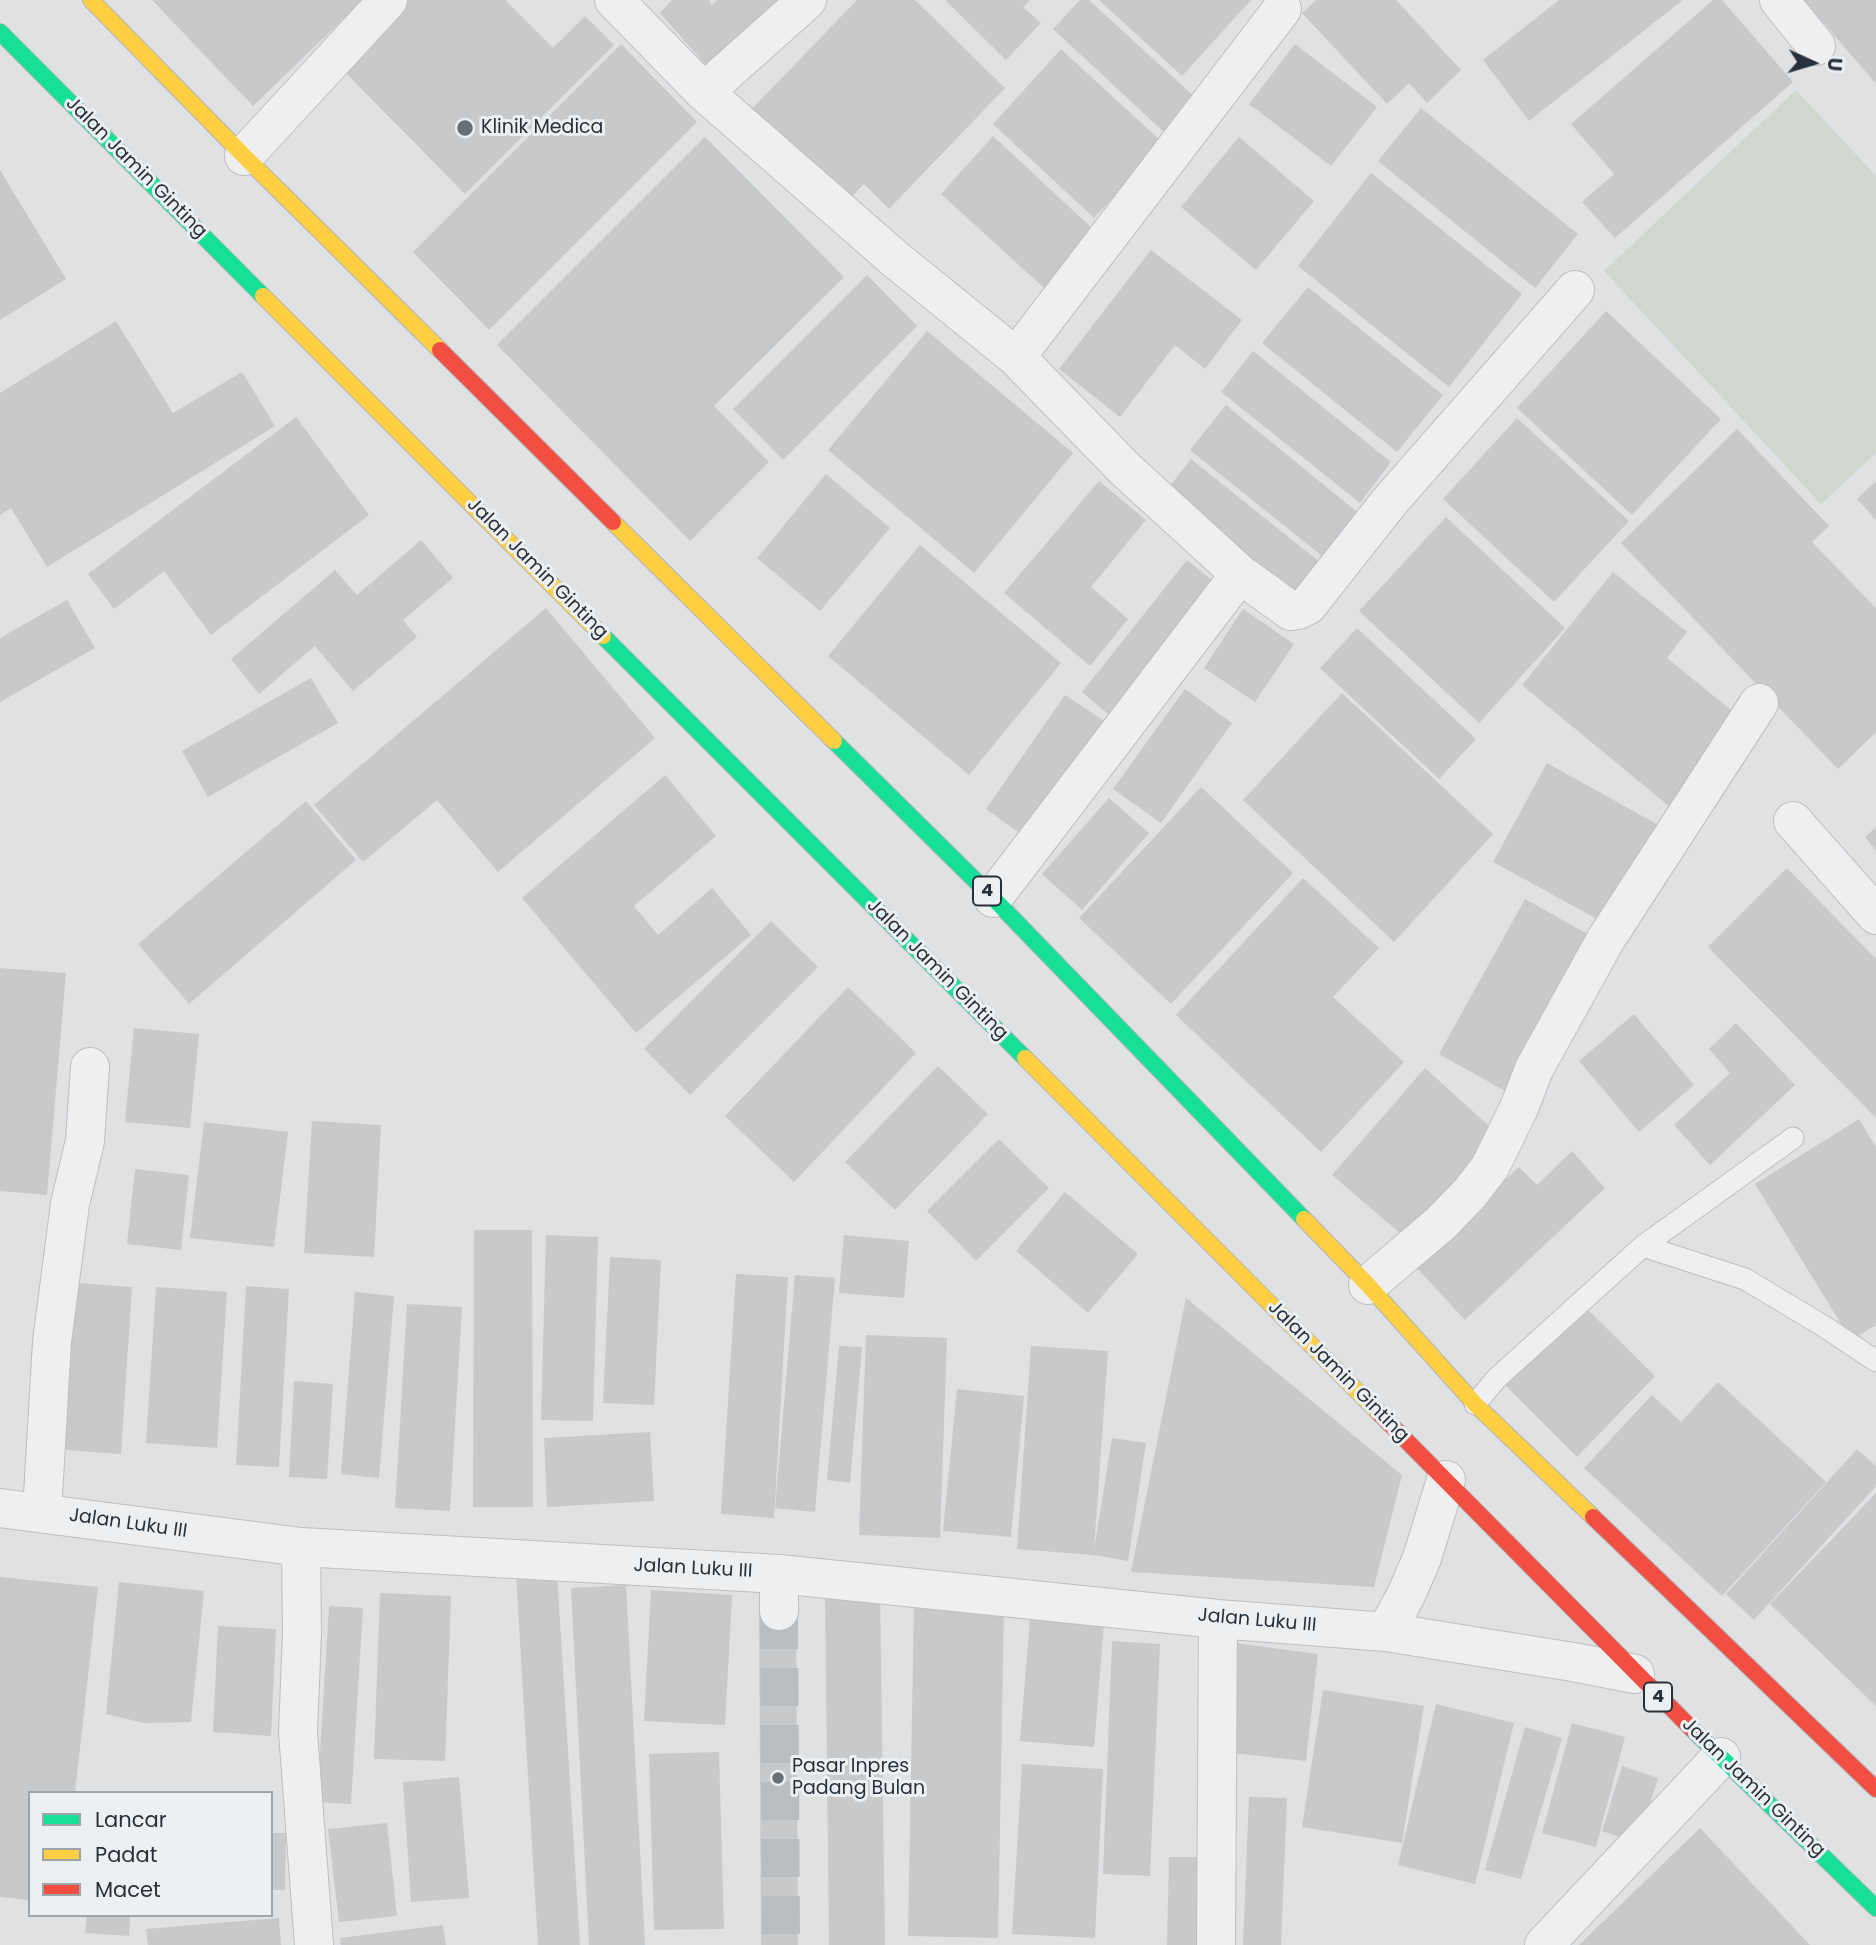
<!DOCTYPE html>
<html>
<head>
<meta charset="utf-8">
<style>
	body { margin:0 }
	#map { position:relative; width:1876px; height:1945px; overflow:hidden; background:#dfe1e3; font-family:Poppins,sans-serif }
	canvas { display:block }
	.legend { position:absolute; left:28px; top:1791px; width:245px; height:126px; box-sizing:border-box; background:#ecf0f3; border:2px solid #9ea4a9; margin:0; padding:9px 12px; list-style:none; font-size:21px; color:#28313a }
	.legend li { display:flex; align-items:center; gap:14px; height:35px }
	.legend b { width:35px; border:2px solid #9ea4a9 }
	.north { position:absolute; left:1778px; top:28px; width:70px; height:70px; -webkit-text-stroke:5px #ecf0f3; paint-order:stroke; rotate:94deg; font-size:19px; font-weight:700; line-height:28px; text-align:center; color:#28313a }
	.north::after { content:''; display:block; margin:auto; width:24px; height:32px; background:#28313a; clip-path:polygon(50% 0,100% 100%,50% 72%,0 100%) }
</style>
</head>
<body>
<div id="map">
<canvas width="1876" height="1945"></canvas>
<ul class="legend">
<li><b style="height:9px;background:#16e098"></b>Lancar</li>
<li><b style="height:9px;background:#ffcf43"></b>Padat</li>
<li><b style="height:9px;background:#f24e42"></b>Macet</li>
</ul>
<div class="north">U</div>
</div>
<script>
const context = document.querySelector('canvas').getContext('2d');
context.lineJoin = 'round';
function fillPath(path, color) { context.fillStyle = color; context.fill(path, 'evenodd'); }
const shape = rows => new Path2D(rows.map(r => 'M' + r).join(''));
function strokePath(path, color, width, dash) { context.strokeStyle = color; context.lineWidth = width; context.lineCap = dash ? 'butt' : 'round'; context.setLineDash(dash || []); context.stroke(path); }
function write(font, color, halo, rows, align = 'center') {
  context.font = font + ' Poppins,sans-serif'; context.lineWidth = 6; context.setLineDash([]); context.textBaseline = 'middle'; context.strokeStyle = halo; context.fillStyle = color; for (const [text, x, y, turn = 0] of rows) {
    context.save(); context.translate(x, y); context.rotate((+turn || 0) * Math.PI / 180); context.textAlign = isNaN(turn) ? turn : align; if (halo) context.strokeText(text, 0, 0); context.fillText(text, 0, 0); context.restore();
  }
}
const green = shape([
	[1796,90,1876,176,1876,453,1821,504,1604,271]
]);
const building = shape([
	[152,0,363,0,253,106],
	[399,0,505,0,553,48,585,16,614,45,465,194,336,63],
	[672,0,709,0,712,5,717,0,790,0,712,72,660,13],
	[857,0,915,0,1005,88,889,209,864,184,842,207,746,115],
	[945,0,1030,0,1023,7,1041,23,1006,60],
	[1080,0,1089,0,1198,100,1167,135,1053,29],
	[1099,0,1251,0,1182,76],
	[1316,0,1396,0,1461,70,1427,103,1409,83,1387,104,1302,13],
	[1559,0,1683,0,1529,121,1483,60],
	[1713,0,1722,0,1793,82,1615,238,1582,202,1614,174,1571,124],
	[1804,0,1876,0,1876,84],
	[621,44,697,122,489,330,413,252],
	[1295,44,1377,107,1331,166,1249,104],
	[1061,49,1163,143,1094,218,993,124],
	[1421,108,1578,234,1535,288,1378,161],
	[993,136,1095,231,1044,288,941,194],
	[705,137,844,277,714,406,769,462,690,541,497,345],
	[1239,137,1314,201,1256,270,1181,207],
	[0,170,66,279,0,320],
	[1371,173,1522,294,1449,387,1298,266],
	[1151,250,1242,320,1205,369,1175,345,1120,417,1059,369],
	[867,275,917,326,783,460,733,409],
	[1308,287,1443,395,1397,452,1262,343],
	[1606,311,1721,419,1632,515,1517,408],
	[116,321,173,413,242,372,275,426,47,567,11,508,0,515,0,393],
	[927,331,1073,453,974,573,828,450],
	[1253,351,1391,462,1360,503,1221,392],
	[1226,405,1357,512,1322,556,1190,450],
	[296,417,369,515,211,635,164,571,114,609,88,574],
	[1517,418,1629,521,1554,602,1443,499],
	[1737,429,1829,526,1812,542,1876,608,1876,732,1838,769,1621,543],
	[1191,459,1326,567,1294,607,1160,499],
	[826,474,890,528,820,611,757,558],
	[1099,481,1146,520,1091,587,1128,619,1090,666,1004,593],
	[1876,481,1876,520,1857,499],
	[1446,517,1565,628,1479,723,1359,611],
	[421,540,453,578,403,620,417,637,353,691,315,646,259,694,231,659,335,570,357,595],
	[920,545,1061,663,969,775,828,656],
	[1187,560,1225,591,1120,724,1082,692],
	[1613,572,1687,632,1667,658,1742,719,1670,807,1522,685],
	[67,600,95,648,0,702,0,638],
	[546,608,655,738,498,872,437,800,363,862,314,805],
	[1243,609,1294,644,1255,702,1204,668],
	[1357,628,1476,739,1439,779,1320,668],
	[311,678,338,723,208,797,182,751],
	[1185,689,1232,723,1161,823,1113,789],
	[1342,693,1493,834,1394,942,1243,800],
	[1065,695,1109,724,1028,839,986,809],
	[1547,763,1662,827,1608,925,1493,862],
	[665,775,716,836,634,906,658,935,712,888,751,935,636,1033,522,898],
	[1201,787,1293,873,1171,1004,1079,918],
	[1109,798,1149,833,1082,910,1042,874],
	[306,801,356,860,189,1004,138,944],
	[1876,827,1876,851,1865,837],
	[1787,868,1876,959,1876,1118,1708,947],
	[1303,878,1379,948,1333,997,1404,1062,1321,1152,1176,1015],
	[1525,899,1591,936,1505,1091,1439,1054],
	[771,921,818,967,690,1095,644,1049],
	[0,968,66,973,47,1195,0,1191],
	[848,987,916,1053,794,1182,725,1116],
	[1634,1014,1694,1085,1639,1132,1579,1061],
	[1736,1023,1795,1085,1710,1165,1674,1125,1730,1073,1709,1049],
	[134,1028,199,1034,190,1128,125,1122],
	[938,1066,988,1114,895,1210,845,1162],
	[1425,1068,1499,1135,1408,1240,1332,1175],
	[1859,1119,1876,1147,1876,1325,1851,1340,1755,1184],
	[312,1121,381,1125,374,1257,304,1253],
	[204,1122,288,1132,274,1247,190,1238],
	[999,1139,1049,1188,976,1261,927,1211],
	[1572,1151,1605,1188,1465,1320,1414,1265,1519,1167,1537,1185],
	[135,1169,189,1175,181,1250,127,1244],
	[1065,1192,1138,1254,1088,1313,1016,1251],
	[474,1230,532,1230,533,1507,473,1507],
	[546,1235,598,1237,593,1421,541,1420],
	[844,1235,909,1241,904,1298,839,1293],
	[610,1257,661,1260,654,1405,603,1403],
	[736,1274,788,1277,774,1518,721,1514],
	[795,1275,835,1278,815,1512,775,1508],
	[63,1282,132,1287,121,1454,51,1449],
	[246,1286,289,1289,279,1467,236,1465],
	[156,1287,227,1292,217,1448,146,1443],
	[355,1292,394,1296,379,1478,341,1474],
	[1186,1298,1402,1475,1374,1587,1131,1572],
	[407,1304,462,1307,450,1511,395,1508],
	[1583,1305,1655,1376,1577,1457,1505,1385],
	[866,1335,947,1338,940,1538,859,1535],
	[839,1346,862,1347,850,1483,827,1480],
	[1031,1346,1108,1351,1094,1550,1112,1438,1146,1443,1128,1561,1093,1555,1017,1549],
	[294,1381,333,1384,327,1479,289,1477],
	[1718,1382,1826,1482,1722,1596,1584,1468,1652,1395,1681,1422],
	[957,1389,1024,1396,1011,1537,943,1531],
	[650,1432,654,1501,547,1507,544,1438],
	[1857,1449,1876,1466,1876,1486,1754,1620,1726,1594],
	[1876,1493,1876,1706,1770,1604],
	[557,1572,580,1945,538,1945,516,1574],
	[0,1577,98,1587,75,1793,30,1793,30,1900,0,1897],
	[119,1582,204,1591,191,1722,144,1723,106,1714],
	[626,1585,645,1945,589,1945,571,1588],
	[880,1589,885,1945,829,1945,825,1590],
	[651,1590,732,1595,725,1725,644,1721],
	[380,1593,451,1596,445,1761,374,1759],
	[914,1603,1004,1605,998,1938,908,1936],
	[329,1606,363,1608,351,1804,317,1802],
	[1031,1606,1105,1612,1094,1747,1020,1741],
	[759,1611,796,1611,798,1945,761,1945],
	[218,1626,276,1629,271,1736,213,1732],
	[1112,1641,1160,1644,1150,1876,1103,1874],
	[1235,1643,1318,1654,1306,1761,1222,1752],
	[1323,1690,1424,1706,1402,1843,1302,1827],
	[1436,1704,1514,1723,1475,1884,1398,1865],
	[1572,1723,1625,1737,1596,1847,1542,1833],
	[1525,1727,1562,1738,1521,1879,1485,1870],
	[719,1752,724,1929,654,1930,649,1754],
	[1022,1764,1103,1769,1095,1938,1012,1934],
	[1622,1766,1658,1778,1638,1843,1602,1831],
	[459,1777,469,1898,411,1902,403,1782],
	[1249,1797,1287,1798,1281,1945,1243,1945],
	[387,1823,397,1916,339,1922,328,1829],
	[1700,1828,1810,1945,1579,1945],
	[271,1833,286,1833,285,1890,271,1890],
	[1169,1857,1210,1857,1208,1945,1167,1945],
	[87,1915,130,1915,129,1936,85,1933],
	[279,1918,281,1945,148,1945,146,1929],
	[443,1925,446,1945,341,1945,340,1938]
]);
const streetTunnel = shape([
	[779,1611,781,1945]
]);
const lane = shape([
	[1643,1246,1793,1138],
	[1475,1404,1497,1378,1643,1246,1745,1279,1825,1327,1876,1361]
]);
const street = shape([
	[614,0,704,92,895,259,1016,357,1125,469,1240,574,1291,611,1298,610,1308,605,1390,501,1575,290],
	[1779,0,1816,46],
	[704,92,807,0],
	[244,156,388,0],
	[1016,357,1282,9],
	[1793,821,1876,915],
	[993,898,1240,574],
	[1368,1285,1441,1223,1470,1193,1490,1167,1519,1108,1534,1069,1606,939,1759,703],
	[0,1508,301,1547,779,1574,1218,1619,1386,1632,1573,1662,1635,1674],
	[42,1512,52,1342,70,1204,85,1141,90,1067],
	[301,1547,302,1633,298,1732,314,1945],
	[779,1574,779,1611],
	[1386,1632,1406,1595,1422,1558,1446,1480],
	[1216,1945,1218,1619],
	[1544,1945,1721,1757]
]);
const fast = shape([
	[0,32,263,296],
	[603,636,1025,1058],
	[834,741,993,898,1304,1219],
	[1692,1729,1876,1908]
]);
const slow = shape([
	[91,0,244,156,440,350],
	[263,296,603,636],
	[613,522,834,741],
	[1025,1058,1378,1412],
	[1304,1219,1368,1285,1475,1404,1593,1517]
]);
const jam = shape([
	[440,350,613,522],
	[1378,1412,1692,1729],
	[1593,1517,1876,1789]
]);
const markers = [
	[465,128,9,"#686f75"],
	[778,1778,7,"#686f75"]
];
const shields = [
	[987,891,28],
	[1658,1697,28]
];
const shieldNames = [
	["4",987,891],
	["4",1658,1697]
];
const poiNames = [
	["Klinik Medica",481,128],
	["Pasar Inpres",792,1767],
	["Padang Bulan",792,1789]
];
const streetNames = [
	["Jalan Jamin Ginting",136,168,45],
	["Jalan Jamin Ginting",537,569,45],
	["Jalan Jamin Ginting",937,970,45],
	["Jalan Jamin Ginting",1338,1372,45],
	["Jalan Luku III",128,1524,8],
	["Jalan Luku III",693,1569,3],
	["Jalan Luku III",1257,1621,5],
	["Jalan Jamin Ginting",1753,1788,44]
];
fillPath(green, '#d1d7cf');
fillPath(building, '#c7c9cb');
strokePath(streetTunnel, '#babec1', 38, [38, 19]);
strokePath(lane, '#bdbfc1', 23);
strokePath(street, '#bdbfc1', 40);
strokePath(fast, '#b1b4b8', 18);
strokePath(slow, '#b1b4b8', 18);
strokePath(jam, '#b1b4b8', 18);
strokePath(lane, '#eeeff0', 21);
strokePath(street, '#eeeff0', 38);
strokePath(fast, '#16e098', 16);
strokePath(slow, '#ffcf43', 16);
strokePath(jam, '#f24e42', 16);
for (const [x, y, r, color] of markers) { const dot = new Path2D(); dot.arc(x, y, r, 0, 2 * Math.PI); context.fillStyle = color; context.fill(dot); strokePath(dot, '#ecf0f3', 2.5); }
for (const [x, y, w] of shields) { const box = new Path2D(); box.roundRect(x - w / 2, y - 14.5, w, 29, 5); context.fillStyle = '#ecf0f3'; context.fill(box); strokePath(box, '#28313a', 2); }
write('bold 18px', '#28313a', null, shieldNames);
write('19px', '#28313a', '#ecf0f3', poiNames, 'left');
write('19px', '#28313a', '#ecf0f3', streetNames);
</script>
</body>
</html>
